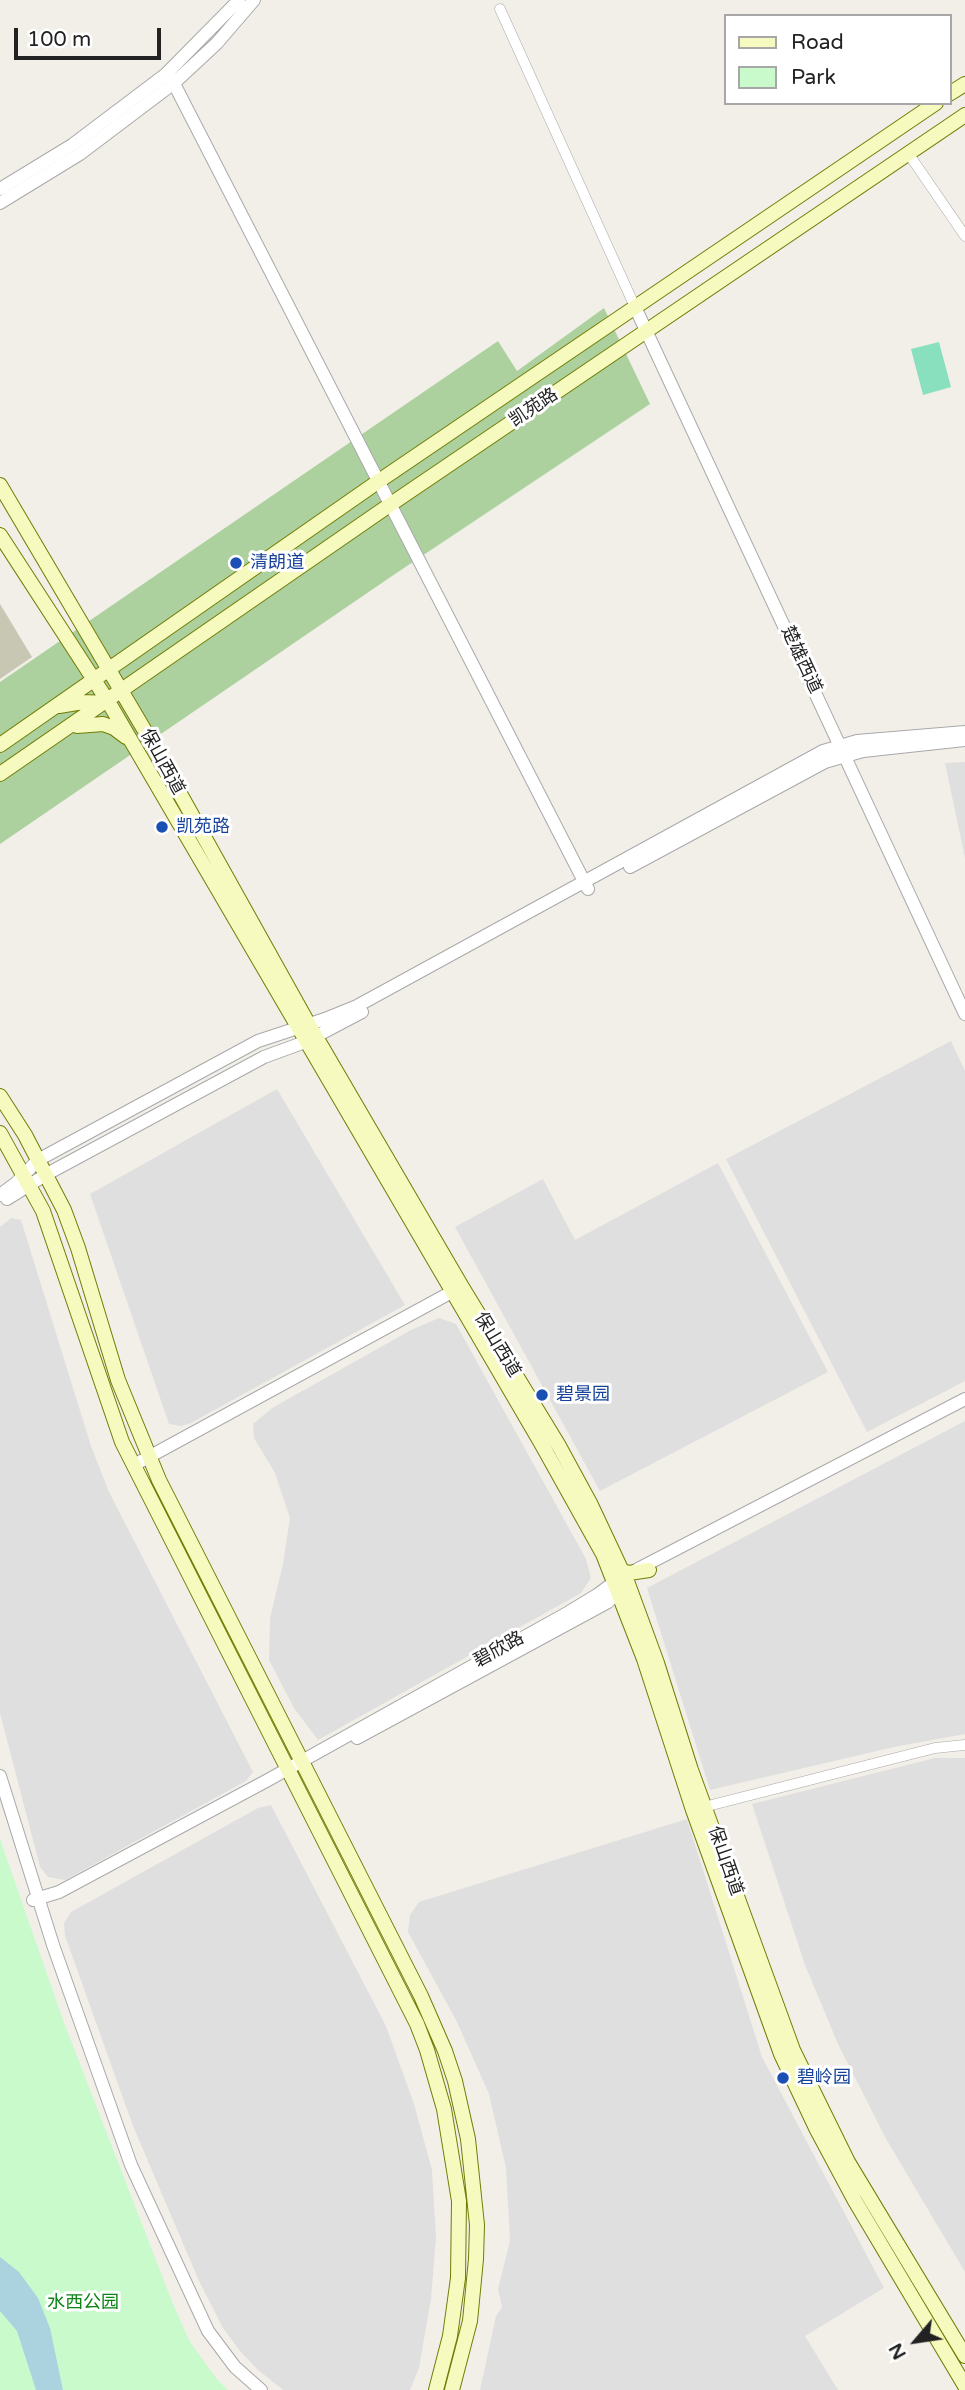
<!DOCTYPE html>
<html>
<head>
<meta charset="utf-8">
<style>
	body { margin:0 }
	#map { position:relative; width:965px; height:2390px; overflow:hidden; background:#f2efe9; font-family:"Varela Round",sans-serif }
	canvas { display:block }
	.legend { position:absolute; left:724px; top:14px; width:228px; height:91px; box-sizing:border-box; background:#fff; border:2px solid #a7a7a7; margin:0; padding:9px 12px; list-style:none; font-size:21px; color:#222 }
	.legend li { display:flex; align-items:center; gap:14px; height:35px }
	.legend b { width:35px; border:2px solid #a7a7a7 }
	.north { position:absolute; left:881px; top:2306px; width:70px; height:70px; -webkit-text-stroke:5px #fff; paint-order:stroke; rotate:241deg; font-size:19px; font-weight:700; line-height:28px; text-align:center; color:#222 }
	.north::after { content:''; display:block; margin:auto; width:24px; height:32px; background:#222; clip-path:polygon(50% 0,100% 100%,50% 72%,0 100%) }
	.scale { position:absolute; left:14px; top:28px; width:147px; height:32px; box-sizing:border-box; border:4px solid #222; border-top:0; padding-left:9px; font-size:21px; line-height:24px; white-space:nowrap; color:#222; -webkit-text-stroke:5px #fff; paint-order:stroke }
</style>
</head>
<body>
<div id="map">
<canvas width="965" height="2390"></canvas>
<ul class="legend">
<li><b style="height:9px;background:#f7fabf"></b>Road</li>
<li><b style="height:19px;background:#c8facc"></b>Park</li>
</ul>
<div class="north">N</div>
<div class="scale">100 m</div>
</div>
<script>
const context = document.querySelector('canvas').getContext('2d');
context.lineJoin = 'round';
function fillPath(path, color) { context.fillStyle = color; context.fill(path, 'evenodd'); }
const shape = rows => new Path2D(rows.map(r => 'M' + r).join(''));
function strokePath(path, color, width, dash) { context.strokeStyle = color; context.lineWidth = width; context.lineCap = dash ? 'butt' : 'round'; context.setLineDash(dash || []); context.stroke(path); }
function write(font, color, halo, rows, align = 'center') {
  context.font = font + ' "Varela Round","Noto Sans SC",sans-serif'; context.lineWidth = 6; context.setLineDash([]); context.textBaseline = 'middle'; context.strokeStyle = halo; context.fillStyle = color; for (const [text, x, y, turn = 0] of rows) {
    context.save(); context.translate(x, y); context.rotate((+turn || 0) * Math.PI / 180); context.textAlign = isNaN(turn) ? turn : align; if (halo) context.strokeText(text, 0, 0); context.fillText(text, 0, 0); context.restore();
  }
}
const residential = shape([
	[965,762,965,858,945,763],
	[951,1041,965,1071,965,1381,867,1432,726,1159],
	[277,1089,405,1305,191,1423,181,1426,169,1424,90,1194],
	[718,1163,828,1372,600,1491,455,1227,543,1179,575,1240],
	[11,1218,21,1220,91,1446,109,1492,253,1772,246,1781,65,1880,48,1877,40,1867,0,1713,0,1227],
	[439,1318,456,1324,586,1559,591,1578,581,1593,318,1740,294,1708,269,1660,270,1618,283,1564,290,1518,275,1473,254,1438,253,1424,272,1408,411,1330],
	[965,1421,965,1734,894,1747,710,1790,647,1588],
	[935,1758,965,1758,965,2272,885,2137,838,2044,805,1965,752,1804],
	[271,1805,386,2026,414,2104,432,2170,436,2237,431,2299,419,2368,410,2390,283,2390,257,2369,240,2351,223,2328,199,2281,133,2126,65,1936,64,1923,71,1912,258,1808],
	[687,1819,762,2057,884,2288,805,2336,838,2390,480,2390,496,2316,502,2307,498,2289,510,2241,506,2168,489,2094,457,2022,408,1932,410,1915,419,1902]
]);
const construction = shape([
	[0,604,32,657,0,679]
]);
const forest = shape([
	[604,308,650,404,395,574,0,844,0,682,498,341,517,371]
]);
const park = shape([
	[0,1839,63,2020,173,2304,190,2342,216,2378,228,2390,0,2390]
]);
const pitch = shape([
	[939,342,951,387,923,395,911,349]
]);
const water = shape([
	[0,2257,19,2272,38,2298,50,2328,63,2390,36,2390,17,2331,0,2311]
]);
const minor = shape([
	[500,9,635,307],
	[908,153,965,236],
	[700,1808,935,1748,965,1745]
]);
const tertiary = shape([
	[168,72,588,889],
	[0,189,72,145,166,74,239,0],
	[0,203,80,154,174,83,217,43,254,0],
	[635,307,965,1014],
	[630,867,825,762,863,751,965,740],
	[0,1195,16,1183,38,1160,258,1041,325,1019,357,1006,823,751,857,741,965,732],
	[7,1199,47,1174,264,1057,305,1042,362,1012],
	[134,1465,459,1288],
	[636,1570,965,1399],
	[357,1738,608,1602,624,1587],
	[0,1776,53,1945,131,2165,208,2331,235,2367,261,2390],
	[33,1900,59,1892,268,1780,569,1612,597,1595,620,1578]
]);
const secondary = shape([
	[949,94,965,84],
	[0,485,145,731,309,1025,462,1287,559,1446,590,1503,628,1584,657,1663,691,1770,793,2050,848,2162,965,2356],
	[0,535,109,703,541,1443,603,1554,644,1659,693,1810,781,2054,817,2130,855,2201,965,2386],
	[59,706,83,702,108,703],
	[77,726,103,724,114,728,126,737],
	[0,745,379,481,936,103],
	[0,774,391,504,965,115],
	[0,1096,25,1135,64,1210,78,1248,118,1380,159,1480,421,1996,445,2051,455,2081,468,2139,477,2225,476,2259,470,2321,452,2390],
	[0,1133,43,1211,122,1442,417,2024,427,2050,444,2109,459,2201,458,2278,450,2336,436,2390],
	[618,1570,629,1573,649,1570]
]);
const markers = [
	[236,563,7,"#1a4fb4"],
	[162,827,7,"#1a4fb4"],
	[542,1395,7,"#1a4fb4"],
	[783,2078,7,"#1a4fb4"]
];
const streetNames = [
	["凯苑路",534,408,-34],
	["楚雄西道",801,660,65],
	["保山西道",162,762,61],
	["保山西道",497,1345,59],
	["碧欣路",499,1650,-29],
	["保山西道",725,1861,71]
];
const transitNames = [
	["清朗道",250,563],
	["凯苑路",176,827],
	["碧景园",556,1395],
	["碧岭园",797,2078]
];
const parkNames = [
	["水西公园",83,2303]
];
fillPath(residential, '#e0dfdf');
fillPath(construction, '#c7c7b4');
fillPath(forest, '#add19e');
fillPath(park, '#c8facc');
fillPath(pitch, '#88e0be');
fillPath(water, '#aad3df');
strokePath(minor, '#a9a9a9', 11);
strokePath(tertiary, '#a9a9a9', 14);
strokePath(secondary, '#707d05', 16);
strokePath(minor, '#fff', 10);
strokePath(tertiary, '#fff', 12);
strokePath(secondary, '#f7fabf', 14);
for (const [x, y, r, color] of markers) { const dot = new Path2D(); dot.arc(x, y, r, 0, 2 * Math.PI); context.fillStyle = color; context.fill(dot); strokePath(dot, '#fff', 2.5); }
write('18px', '#222', '#fff', streetNames);
write('18px', '#164399', '#fff', transitNames, 'left');
write('18px', '#0c8416', '#fff', parkNames);
</script>
</body>
</html>
